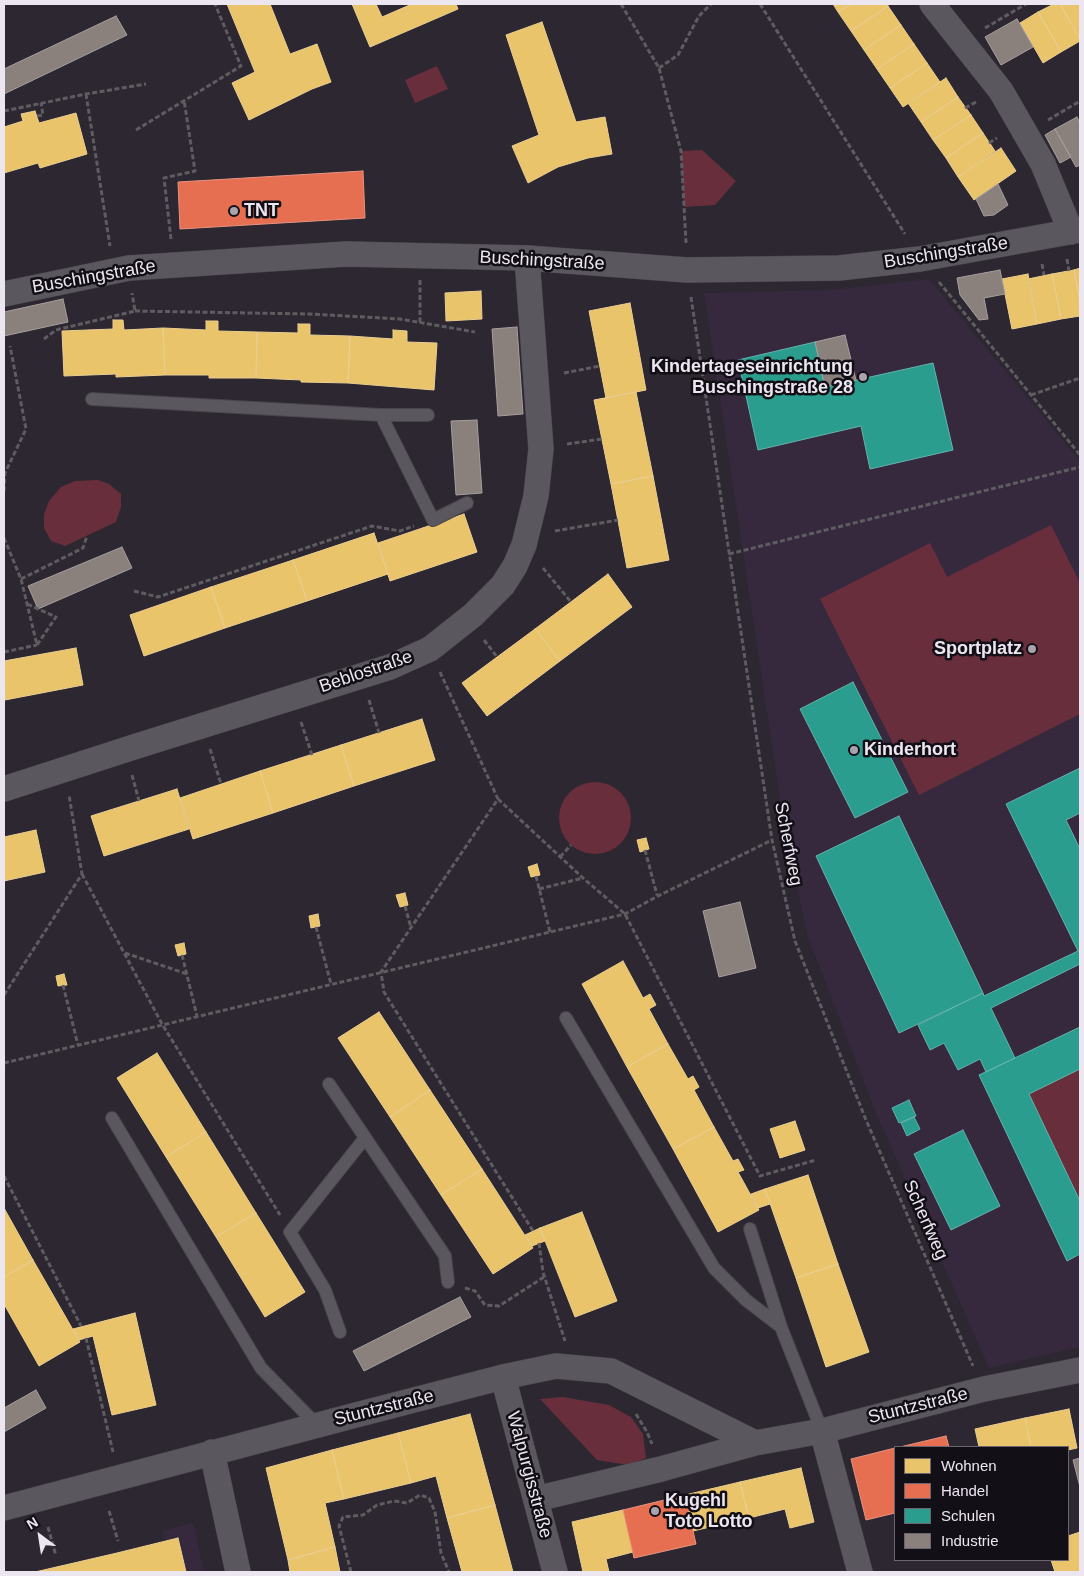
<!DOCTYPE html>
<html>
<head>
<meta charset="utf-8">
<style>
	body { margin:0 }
	#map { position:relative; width:1084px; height:1576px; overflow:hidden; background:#2c2730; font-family:Helvetica,sans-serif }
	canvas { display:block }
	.frame { position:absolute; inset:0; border:5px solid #ece6f1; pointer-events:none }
	.legend { position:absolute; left:894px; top:1446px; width:175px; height:115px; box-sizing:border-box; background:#130f16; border:1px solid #6a656e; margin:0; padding:6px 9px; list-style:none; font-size:15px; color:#ece6f1 }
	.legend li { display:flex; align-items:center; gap:10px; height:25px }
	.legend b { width:25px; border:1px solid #6a656e }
	.north { position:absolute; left:15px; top:1511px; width:50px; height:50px; -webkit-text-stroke:4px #130f16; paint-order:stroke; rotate:329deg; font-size:14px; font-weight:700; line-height:20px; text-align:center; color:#ece6f1 }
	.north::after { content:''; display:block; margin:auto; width:18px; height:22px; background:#ece6f1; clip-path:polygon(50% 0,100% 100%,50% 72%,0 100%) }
</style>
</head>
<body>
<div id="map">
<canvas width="1084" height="1576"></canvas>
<div class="frame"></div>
<ul class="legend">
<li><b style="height:14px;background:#e9c46a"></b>Wohnen</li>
<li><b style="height:14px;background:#e76f51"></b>Handel</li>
<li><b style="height:14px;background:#2a9d8f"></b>Schulen</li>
<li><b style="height:14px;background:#8a817c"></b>Industrie</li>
</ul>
<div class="north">N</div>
</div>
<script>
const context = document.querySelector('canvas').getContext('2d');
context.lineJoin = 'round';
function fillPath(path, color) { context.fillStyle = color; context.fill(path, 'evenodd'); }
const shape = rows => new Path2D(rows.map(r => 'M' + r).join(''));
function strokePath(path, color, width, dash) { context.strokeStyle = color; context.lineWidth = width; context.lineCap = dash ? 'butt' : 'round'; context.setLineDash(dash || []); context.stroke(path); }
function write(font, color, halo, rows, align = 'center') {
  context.font = font + ' Helvetica,sans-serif'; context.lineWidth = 5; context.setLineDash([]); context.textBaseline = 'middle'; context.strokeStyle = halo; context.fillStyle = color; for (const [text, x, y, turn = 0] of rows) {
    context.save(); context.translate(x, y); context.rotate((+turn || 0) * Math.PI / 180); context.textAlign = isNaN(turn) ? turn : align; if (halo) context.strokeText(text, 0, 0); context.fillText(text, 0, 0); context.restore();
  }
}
const built = shape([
	[929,279,1080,461,1080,1347,989,1368,876,1113,808,937,786,839,704,293,830,290],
	[193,1523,204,1572,186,1572,178,1539,165,1541,162,1531]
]);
const green = shape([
	[437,66,448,89,415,103,405,80],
	[702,150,736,181,715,205,684,207,681,151],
	[98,480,109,484,121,494,121,507,116,522,65,546,51,541,44,528,44,514,49,501,61,487,75,481],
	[1051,525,1080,583,1080,714,919,795,820,599,930,543,947,577],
	'559 818a36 36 0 1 1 72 0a36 36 0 1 1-72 0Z',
	[1080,1069,1080,1201,1029,1094],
	[563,1397,609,1405,631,1417,643,1434,646,1458,628,1465,597,1460,540,1399]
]);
const homes = shape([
	[227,4,270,4,290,54,317,44,331,82,312,89,249,120,232,83,255,72,227,4],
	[352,4,376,4,382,17,412,4,456,4,458,9,370,47,352,4],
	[833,4,851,4,838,12,833,4],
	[851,4,887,4,888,6,851,31,838,12,851,4],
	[1054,4,1060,4,1080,39,1080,41,1061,52,1038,12,1054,4],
	[1060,4,1080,4,1080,39,1060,4],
	[888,6,901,25,864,50,851,31,888,6],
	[1038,12,1061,52,1043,63,1020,23,1038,12],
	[542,22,576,122,605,117,612,154,588,158,558,167,528,183,512,146,539,135,506,35,542,22],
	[901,25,914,44,877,69,864,50,901,25],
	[914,44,927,63,890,88,877,69,914,44],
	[927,63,940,82,903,107,890,88,927,63],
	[946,78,958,97,921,122,908,103,946,78],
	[958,97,971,115,933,140,921,122,958,97],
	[35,111,39,123,76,113,87,154,40,168,38,163,4,173,4,127,23,121,21,114,35,111],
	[971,115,983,133,946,158,933,140,971,115],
	[983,133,995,151,958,177,946,158,983,133],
	[1001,148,1016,171,974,200,958,177,1001,148],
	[1080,268,1080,302,1074,270,1080,268],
	[1074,270,1080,302,1080,316,1061,319,1052,274,1074,270],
	[1028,274,1037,324,1012,329,1002,279,1028,274],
	[1052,274,1061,319,1037,324,1028,279,1052,274],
	[481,291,482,319,446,321,445,293,481,291],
	[630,303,646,390,606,398,589,311,630,303],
	[113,320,123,320,124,330,163,328,165,375,116,377,116,374,64,376,62,331,113,329,113,320],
	[206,321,218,321,218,331,257,332,256,378,209,378,209,375,165,375,163,328,206,330,206,321],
	[298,324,310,324,310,335,350,336,348,383,301,382,301,380,256,378,257,332,298,333,298,324],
	[393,330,407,331,407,342,437,343,434,390,348,383,350,336,393,339,393,330],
	[636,392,653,476,611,484,594,400,636,392],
	[653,476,669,560,627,568,611,484,653,476],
	[464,514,477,552,390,581,378,543,464,514],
	[374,533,388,574,307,601,293,560,374,533],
	[293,560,307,601,225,628,211,587,293,560],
	[608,574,632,607,560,661,535,629,608,574],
	[211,587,225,628,144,656,130,615,211,587],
	[535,629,560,661,487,716,462,683,535,629],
	[76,648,83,685,5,700,4,661,76,648],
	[422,719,435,760,354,786,341,745,422,719],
	[341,745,354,786,273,813,260,771,341,745],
	[260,771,273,813,193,839,180,798,260,771],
	[177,789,189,829,104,856,91,816,177,789],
	[36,830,45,872,4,881,4,837,36,830],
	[646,838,649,849,640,852,637,840,646,838],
	[537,864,540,875,531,877,528,867,537,864],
	[405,893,408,905,400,907,396,895,405,893],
	[318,914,320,926,311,928,309,916,318,914],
	[184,943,186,954,178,956,175,945,184,943],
	[623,961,643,998,650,994,656,1005,649,1009,668,1044,627,1067,582,984,623,961],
	[64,974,67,985,58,986,56,976,64,974],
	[379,1012,430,1090,390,1117,338,1038,379,1012],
	[668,1044,688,1079,693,1076,699,1087,694,1090,714,1127,673,1149,627,1067,668,1044],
	[157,1053,206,1132,166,1157,117,1078,157,1053],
	[430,1090,482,1169,441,1195,390,1117,430,1090],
	[795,1121,805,1150,780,1158,770,1129,795,1121],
	[714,1127,733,1161,738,1159,744,1170,738,1172,759,1210,718,1232,673,1149,714,1127],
	[206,1132,256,1213,216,1237,166,1157,206,1132],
	[482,1169,533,1248,493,1274,441,1195,482,1169],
	[808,1175,838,1264,796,1278,765,1189,808,1175],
	[765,1189,770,1204,758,1208,751,1194,765,1189],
	[4,1208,33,1260,4,1277,4,1208],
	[582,1212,617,1301,575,1317,540,1228,582,1212],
	[256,1213,305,1292,265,1317,216,1237,256,1213],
	[540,1228,545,1241,532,1246,525,1235,540,1228],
	[33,1260,80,1342,39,1366,4,1304,4,1277,33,1260],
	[838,1264,869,1352,826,1367,796,1278,838,1264],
	[135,1313,156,1405,112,1415,93,1336,79,1340,73,1329,135,1313],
	[1069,1409,1077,1448,1068,1450,1068,1447,1031,1447,1025,1418,1069,1409],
	[470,1414,495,1505,447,1518,436,1476,411,1483,398,1433,470,1414],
	[1025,1418,1031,1447,979,1447,975,1429,1025,1418],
	[398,1433,411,1483,344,1499,332,1450,398,1433],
	[332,1450,344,1499,325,1503,335,1547,288,1560,266,1468,332,1450],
	[801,1468,814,1522,790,1528,785,1509,749,1518,740,1482,801,1468],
	[740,1482,749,1518,693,1531,685,1495,740,1482],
	[495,1505,513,1572,462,1572,447,1518,495,1505],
	[623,1510,633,1552,606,1559,609,1572,583,1572,572,1522,623,1510],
	[1080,1532,1080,1572,1055,1572,1051,1560,1068,1560,1068,1536,1080,1532],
	[178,1538,186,1572,35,1572,117,1553,178,1538],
	[335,1547,340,1572,290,1572,288,1560,335,1547]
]);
const shops = shape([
	[363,171,365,218,180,229,178,182,363,171],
	[946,1436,949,1447,900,1447,946,1436],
	[895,1448,895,1513,866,1520,851,1459,895,1448],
	[685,1495,696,1544,634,1558,623,1510,685,1495]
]);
const schools = shape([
	[815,342,825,387,933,363,953,450,870,469,861,426,758,450,738,360,815,342],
	[853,682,908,792,855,818,800,709,853,682],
	[1080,768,1080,813,1066,820,1080,849,1080,950,1078,951,1006,804,1080,768],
	[899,816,983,993,899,1033,816,856,899,816],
	[1080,950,1080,964,991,1008,1015,1058,986,1072,980,1059,958,1070,944,1043,930,1050,918,1025,983,993,984,996,1080,950],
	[1080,1027,1080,1069,1029,1094,1080,1201,1080,1254,1067,1261,979,1075,1080,1027],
	[909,1100,916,1116,899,1123,892,1108,909,1100],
	[914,1117,920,1129,907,1136,901,1123,914,1117],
	[963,1130,1000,1206,951,1230,914,1154,963,1130]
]);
const industry = shape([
	[116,16,127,35,4,94,4,69,116,16],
	[1017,19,1033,47,1001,65,985,37,1017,19],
	[1077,117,1080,123,1080,165,1076,167,1055,129,1077,117],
	[1055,129,1071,157,1060,163,1045,135,1055,129],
	[998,184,1008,205,994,215,984,216,976,199,998,184],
	[1000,270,1005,294,984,298,988,319,979,320,960,295,957,278,1000,270],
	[63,299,68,322,4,336,4,312,63,299],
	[517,327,523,414,498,416,492,329,517,327],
	[845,335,856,380,825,387,815,342,845,335],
	[477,420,482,493,456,495,451,421,477,420],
	[122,547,132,568,38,609,28,586,122,547],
	[740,902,756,968,719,977,703,911,740,902],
	[460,1297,471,1317,364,1371,353,1351,460,1297],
	[36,1390,46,1408,4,1432,4,1408,36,1390],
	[1080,1458,1080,1487,1073,1460,1080,1458]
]);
const path = shape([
	[621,4,659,68,681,151,686,243],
	[760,4,905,234],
	[985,28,1026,4],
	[659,68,678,55,699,16,711,4],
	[86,94,110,246],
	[965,108,976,102],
	[4,111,86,94,146,84],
	[37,116,43,115,41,103],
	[1048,120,1080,101],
	[136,130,241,66,215,4],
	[989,143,997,138],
	[171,239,164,178,195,171,184,100],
	[1067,259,1069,271],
	[1042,264,1044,275],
	[420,280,420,322],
	[939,282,1080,455],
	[691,297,772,840,795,941,866,1120,973,1366],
	[135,311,310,314,400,319,475,332],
	[44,339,56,330,135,311,132,293],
	[564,373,600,366],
	[1031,395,1080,378],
	[567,444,602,439],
	[4,491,5,473,26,429,10,346],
	[555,531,618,520],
	[4,538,21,579,37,645,56,617,27,604],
	[729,554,1080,467],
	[543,568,571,602],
	[21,579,83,548,87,536],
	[134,591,158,597,372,526,400,531,414,526],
	[484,640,497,657],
	[4,652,37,645],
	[440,672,498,799,381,972,384,992,533,1231],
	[369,700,379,733],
	[301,722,312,755],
	[210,749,221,784],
	[132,775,139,801],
	[498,799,583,878,625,914,760,1176,816,1160],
	[645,850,657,895],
	[560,857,571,845],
	[82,874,162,1024,280,1215],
	[536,876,550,932],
	[539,889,583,878],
	[405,906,411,928],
	[316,927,331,984],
	[125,953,187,974],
	[182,955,197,1016],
	[63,985,78,1045],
	[4,995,82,874,69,795],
	[4,1063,625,914,658,896,772,840],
	[4,1176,81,1326],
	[539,1243,543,1272,565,1341],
	[465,1288,475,1291,485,1305,499,1306,544,1277],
	[86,1338,113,1452],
	[636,1414,647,1432,652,1444],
	[109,1511,118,1541],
	[48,1527,56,1556],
	[351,1572,339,1526,343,1517,363,1515,377,1505,394,1501,407,1503,420,1495,429,1498,435,1512,441,1553,449,1572]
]);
const lane = shape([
	[92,399,381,415,428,415],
	[381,415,433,520,467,503],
	[566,1018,714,1268,746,1300,781,1327,822,1431],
	[329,1084,445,1256,448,1282],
	[112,1118,261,1368,317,1425],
	[750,1229,781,1327],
	[340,1332,325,1290,290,1232,365,1138]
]);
const street = shape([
	[932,4,1001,91,1043,164,1071,232],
	[4,294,129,268,346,254,527,258,687,270,839,268,920,259,1080,230],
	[4,789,137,746,390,667,430,649,473,615,503,585,515,566,524,545,536,496,541,449,527,258],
	[503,1377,555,1572],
	[822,1431,860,1572],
	[212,1452,238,1572],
	[536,1499,661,1469,755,1443],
	[4,1508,356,1415,503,1377,556,1366,611,1371,755,1443,822,1431,984,1389,1080,1370]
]);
const markers = [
	[234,211,5,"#a9a3ad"],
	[863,377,5,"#a9a3ad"],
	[1032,649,5,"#a9a3ad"],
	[854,750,5,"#a9a3ad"],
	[655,1511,5,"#a9a3ad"]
];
const poiNames = [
	["TNT",244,211],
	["Kindertageseinrichtung",853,367,"right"],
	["Buschingstraße 28",853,388,"right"],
	["Sportplatz",1022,649,"right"],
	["Kinderhort",864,750],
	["Kugehl",665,1501],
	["Toto Lotto",665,1522]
];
const streetNames = [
	["Buschingstraße",946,253,-9],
	["Buschingstraße",542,261,3],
	["Buschingstraße",94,277,-10],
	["Beblostraße",366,672,-19],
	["Scherfweg",788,844,79],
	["Scherfweg",925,1220,66],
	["Stuntzstraße",918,1406,-14],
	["Stuntzstraße",384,1408,-14],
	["Walpurgisstraße",529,1475,75]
];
fillPath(built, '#36293e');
fillPath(green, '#692e3c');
fillPath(homes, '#e9c46a');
strokePath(homes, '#eace92', 1);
fillPath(shops, '#e76f51');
strokePath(shops, '#e89381', 1);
fillPath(schools, '#2a9d8f');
strokePath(schools, '#64b3ac', 1);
fillPath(industry, '#8a817c');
strokePath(industry, '#a79f9f', 1);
strokePath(lane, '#48444b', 14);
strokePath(street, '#48444b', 26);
strokePath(path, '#5f5c61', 3, [5, 2.5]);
strokePath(lane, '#5b575e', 12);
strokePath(street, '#5b575e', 25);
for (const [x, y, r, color] of markers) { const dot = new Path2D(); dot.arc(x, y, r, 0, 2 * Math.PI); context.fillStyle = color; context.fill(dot); strokePath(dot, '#130f16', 2); }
write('bold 18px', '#ece6f1', '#130f16', poiNames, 'left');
write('18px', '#ece6f1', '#130f16', streetNames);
</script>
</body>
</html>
